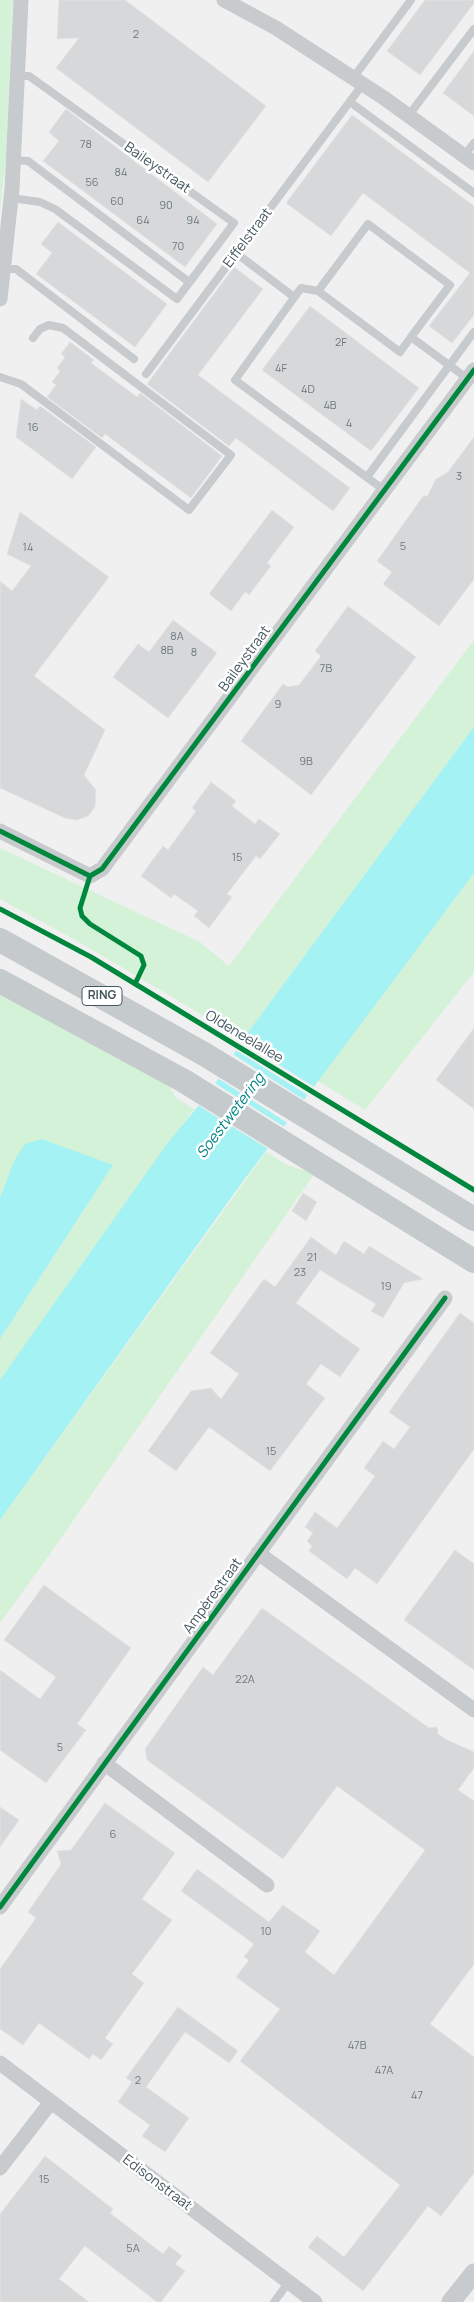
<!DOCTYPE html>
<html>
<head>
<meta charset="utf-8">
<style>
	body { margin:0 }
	canvas { display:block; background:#f1f0f0 }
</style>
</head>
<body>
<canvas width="474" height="2302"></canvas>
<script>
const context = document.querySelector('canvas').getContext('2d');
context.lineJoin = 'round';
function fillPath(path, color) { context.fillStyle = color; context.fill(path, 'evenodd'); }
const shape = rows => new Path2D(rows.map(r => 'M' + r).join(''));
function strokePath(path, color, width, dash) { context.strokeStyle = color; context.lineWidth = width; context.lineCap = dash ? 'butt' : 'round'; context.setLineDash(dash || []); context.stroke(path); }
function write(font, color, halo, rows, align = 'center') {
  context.font = font + ' Manrope,sans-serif'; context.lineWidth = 5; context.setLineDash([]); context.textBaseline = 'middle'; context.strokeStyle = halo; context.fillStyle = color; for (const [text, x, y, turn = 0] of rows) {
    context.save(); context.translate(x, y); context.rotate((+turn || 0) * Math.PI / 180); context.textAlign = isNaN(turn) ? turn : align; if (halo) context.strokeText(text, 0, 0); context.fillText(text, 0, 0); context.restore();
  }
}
const green = shape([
	[0,0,13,0,6,158,0,211],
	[474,640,474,727,243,1039,79,942,0,899,0,848,200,942,229,966],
	[474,873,474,972,365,1110,318,1081],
	[0,992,168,1084,176,1098,194,1109,0,1380,0,1339,113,1165,0,1198],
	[266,1152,289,1166,315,1173,50,1554,0,1623,0,1520]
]);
const water = shape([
	[474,727,474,873,238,1188,0,1520,0,1380,167,1144,212,1089,243,1039],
	[42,1139,113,1165,0,1339,0,1198,14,1161,25,1144]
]);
const pier = shape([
	[240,1040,316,1088,309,1096,234,1049],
	[231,1053,306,1101,289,1124,216,1077],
	[213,1082,286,1128,270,1150,196,1104]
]);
const building = shape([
	[59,0,125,0,266,106,208,182,56,68,79,38,57,39,59,0],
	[425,0,474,0,474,3,420,75,387,51,425,0],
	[474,51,474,116,443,93,474,51],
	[66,109,217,224,185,267,43,161,59,141,49,132,66,109],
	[352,115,474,206,474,315,452,343,429,326,470,273,363,193,331,236,286,203,352,115],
	[58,222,167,304,135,347,36,274,52,253,41,244,58,222],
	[234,267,263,289,198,375,350,488,333,511,236,438,229,446,147,384,234,267],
	[310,306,419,388,371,451,262,370,310,306],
	[70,342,94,360,91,363,137,397,140,393,222,456,191,498,105,434,102,438,47,397,56,385,52,382,60,371,57,368,65,357,61,354,70,342],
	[21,399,37,410,40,406,96,447,72,479,16,437,21,399],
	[474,437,474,579,439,626,383,584,392,572,377,561,424,495,427,497,436,479,448,472,474,437],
	[272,510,294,527,267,563,271,566,249,595,245,592,231,611,209,594,272,510],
	[20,512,109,577,34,676,105,730,84,775,96,790,95,807,88,816,77,820,65,818,0,788,0,581,12,591,31,566,7,554,20,512],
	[348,606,416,657,311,795,241,741,283,684,288,687,299,685,321,656,315,651,348,606],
	[173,620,217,653,168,718,113,677,138,644,149,652,173,620],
	[211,782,236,801,232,806,255,824,259,819,280,834,260,859,256,856,227,894,232,897,209,928,194,916,198,911,174,894,171,898,141,876,163,846,168,850,196,811,192,808,211,782],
	[474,1028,474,1109,436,1080,474,1028],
	[303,1193,317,1202,306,1221,292,1211,303,1193],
	[311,1237,336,1255,344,1241,364,1254,369,1246,423,1279,404,1283,383,1318,371,1311,376,1304,320,1270,296,1303,360,1349,340,1377,321,1364,306,1384,325,1398,270,1471,209,1427,176,1471,148,1451,191,1391,211,1388,221,1399,239,1374,210,1353,264,1279,275,1287,311,1237],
	[460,1313,474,1323,474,1449,377,1584,355,1568,347,1579,309,1551,312,1546,307,1541,313,1533,305,1527,315,1512,337,1528,365,1490,375,1476,364,1468,383,1441,394,1449,410,1427,389,1412,460,1313],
	[455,1550,474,1564,474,1670,404,1620,455,1550],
	[44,1585,131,1648,77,1724,86,1730,46,1783,0,1750,0,1670,40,1699,56,1677,4,1640,44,1585],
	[262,1608,429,1728,437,1727,438,1734,447,1740,474,1752,474,1768,458,1790,474,1801,474,1964,430,2024,474,2057,474,2173,441,2216,428,2206,363,2291,308,2247,317,2236,344,2257,400,2185,240,2061,280,2009,236,1977,249,1960,244,1957,254,1944,181,1891,197,1869,269,1922,283,1905,320,1931,305,1952,334,1975,425,1850,337,1786,283,1859,147,1760,145,1749,203,1667,213,1675,262,1608],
	[105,1803,175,1853,142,1899,172,1920,132,1974,144,1983,105,2038,113,2044,101,2060,93,2054,89,2059,39,2023,23,2045,0,2029,0,1969,36,1918,28,1912,61,1864,57,1851,71,1850,105,1803],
	[0,1807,19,1820,0,1847,0,1807],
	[178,2007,238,2051,229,2063,185,2032,146,2087,189,2118,165,2152,142,2136,150,2125,118,2102,132,2082,126,2078,178,2007],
	[45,2156,113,2209,110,2213,163,2254,169,2246,182,2256,175,2264,185,2271,161,2302,157,2302,85,2246,59,2279,89,2302,0,2302,0,2214,45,2156]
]);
const service = shape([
	[353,78,411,0],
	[350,102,474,193],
	[409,115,474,29],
	[464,156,474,143],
	[13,160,28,161,189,282],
	[11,198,40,202,55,209,177,299,234,223,29,76,18,76],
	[236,253,294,297],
	[3,269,16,269,134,359],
	[318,291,368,224,450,285,411,337],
	[146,374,363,84],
	[0,377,21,384,189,510,231,455,63,328,49,325,40,329,33,338],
	[367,477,474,332],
	[384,490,235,380,301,288,318,291,400,352,411,337,468,379],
	[274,2302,288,2283]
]);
const minor = shape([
	[224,0,276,28,384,98,474,163],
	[0,299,12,189,21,0],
	[0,831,90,876,102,869,474,370],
	[258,1553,474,1710],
	[104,1763,267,1885],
	[0,1907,445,1298],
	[0,2063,315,2302],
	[0,2168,51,2102]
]);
const tertiary = shape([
	[451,2302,474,2273]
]);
const primary = shape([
	[0,940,204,1054,474,1219],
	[0,981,184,1081,474,1261]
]);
const cycleway = shape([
	[0,831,90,876,102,869,474,370],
	[90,876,80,908,82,916,90,924,141,956,144,965,135,984],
	[0,909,91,957,474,1190],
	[0,1907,445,1298]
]);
const numberNames = [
	["2",136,35],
	["78",86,145],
	["84",121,173],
	["56",92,183],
	["60",117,202],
	["90",166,206],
	["64",143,221],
	["94",193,221],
	["70",178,247],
	["2F",341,343],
	["4F",281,369],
	["4D",308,390],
	["4B",330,406],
	["4",349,424],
	["16",33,428],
	["3",459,477],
	["5",403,547],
	["14",28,548],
	["8A",177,637],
	["8B",167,651],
	["8",194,653],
	["7B",326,669],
	["9",278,705],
	["9B",306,762],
	["15",237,858],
	["21",312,1258],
	["23",300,1273],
	["19",386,1287],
	["15",271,1452],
	["22A",245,1680],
	["5",60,1748],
	["6",113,1835],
	["10",266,1932],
	["47B",357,2046],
	["47A",384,2071],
	["2",138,2081],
	["47",417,2096],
	["15",44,2180],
	["5A",133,2249]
];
const shields = [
	[102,996,40]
];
const shieldNames = [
	["RING",102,996]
];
const streetNames = [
	["Baileystraat",157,168,35],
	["Eiffelstraat",248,238,-53],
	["Baileystraat",245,659,-54],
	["Oldeneelallee",244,1037,31],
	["Ampèrestraat",213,1596,-54],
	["Edisonstraat",157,2183,37]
];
const waterNames = [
	["Soestwetering",231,1116,-53]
];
fillPath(green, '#d3f2d8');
fillPath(water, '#a4f2f3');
fillPath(pier, '#f1f0f0');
fillPath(building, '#d7d8d9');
strokePath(building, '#e2e2e3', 1);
strokePath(service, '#c7cbcd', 8);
strokePath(minor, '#c7cbcd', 15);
strokePath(tertiary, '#c7cbcd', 19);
strokePath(primary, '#c5cacc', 24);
strokePath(cycleway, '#00873e', 5);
write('11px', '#6b797f', null, numberNames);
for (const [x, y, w] of shields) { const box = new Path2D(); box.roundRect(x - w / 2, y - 9.5, w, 19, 4); context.fillStyle = '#fff'; context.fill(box); strokePath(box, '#45585f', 1); }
write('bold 12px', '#45585f', null, shieldNames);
write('14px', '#45585f', '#fff', streetNames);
write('italic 15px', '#058485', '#fff', waterNames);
</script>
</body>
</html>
